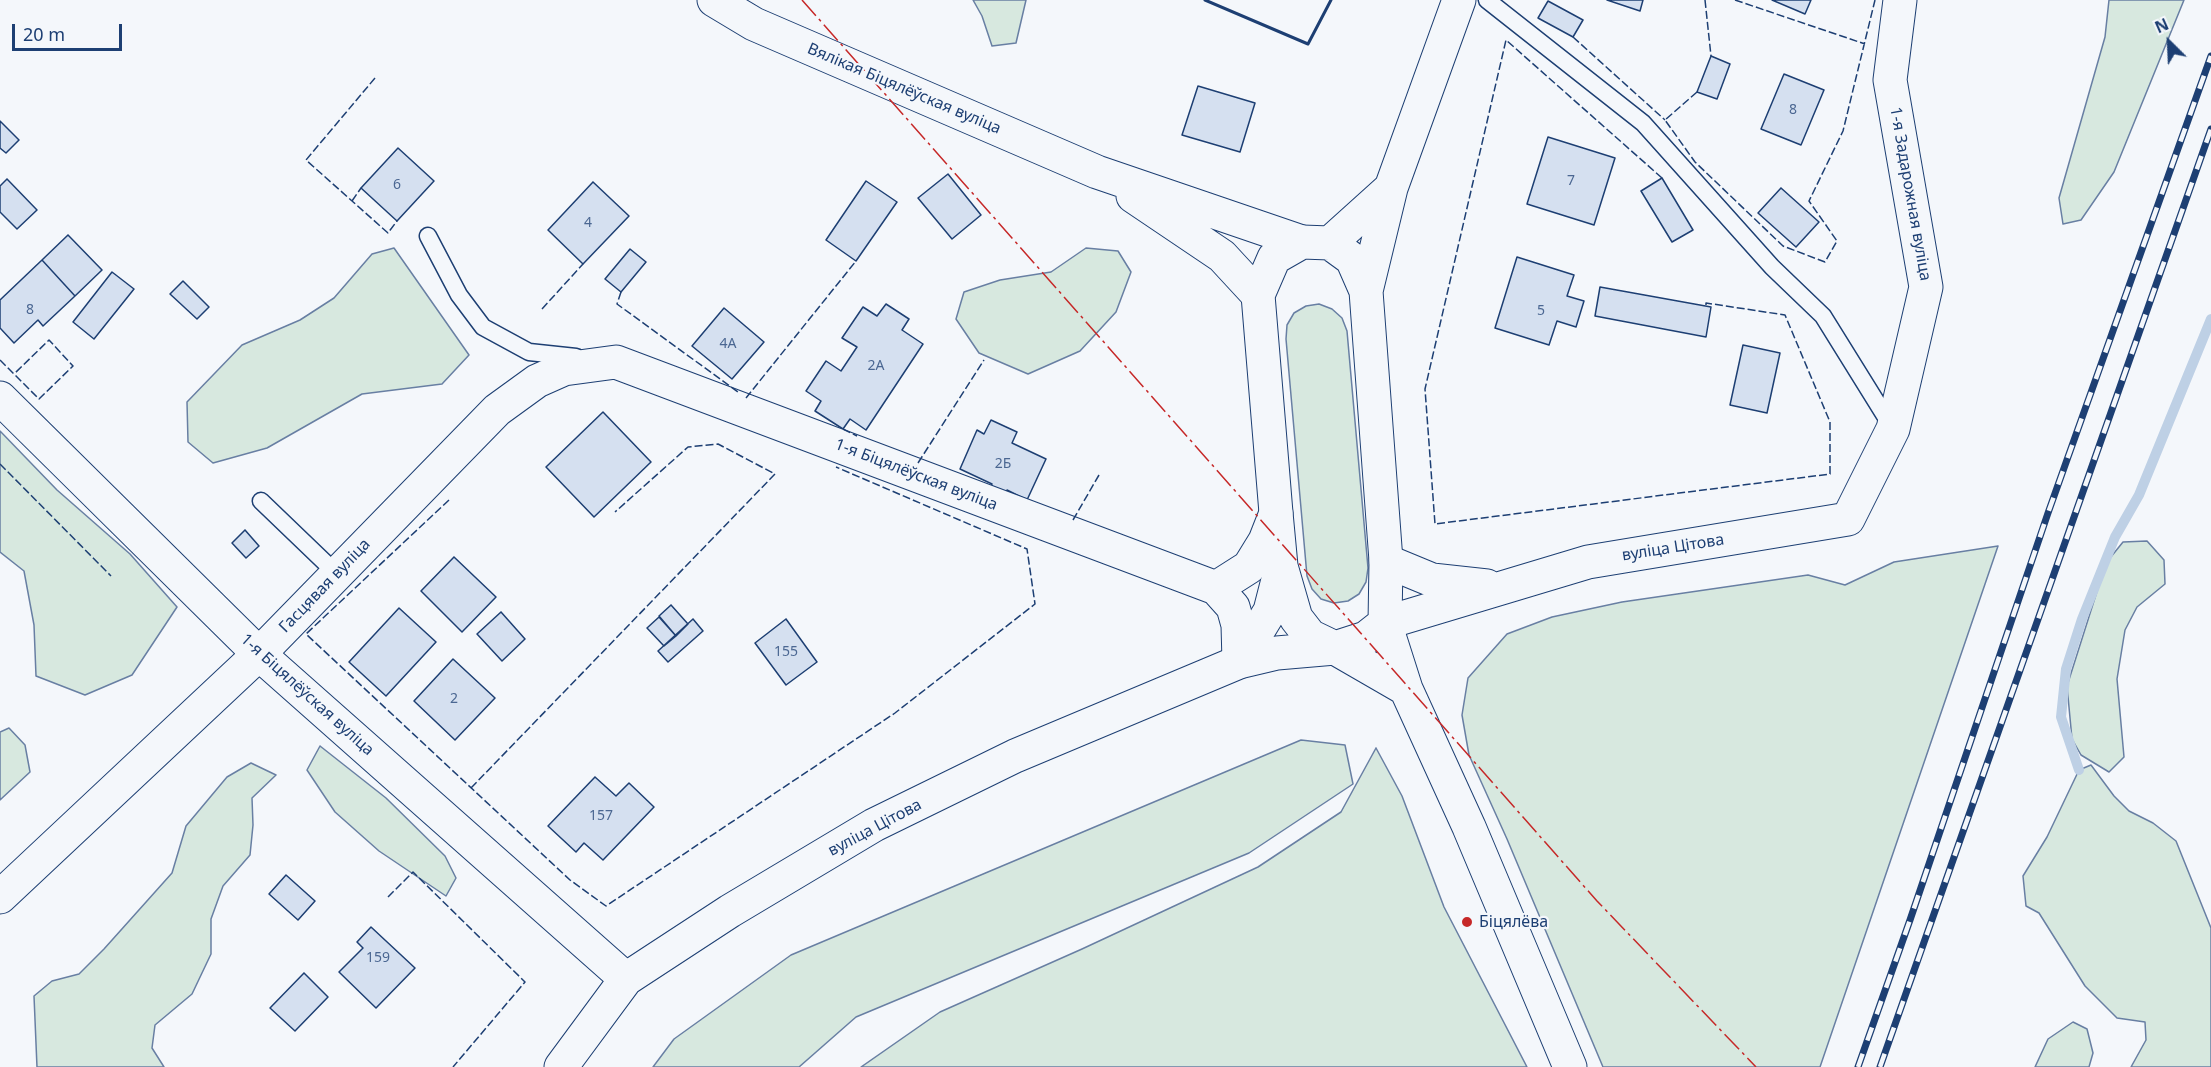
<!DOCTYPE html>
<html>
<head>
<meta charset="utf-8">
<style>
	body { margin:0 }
	#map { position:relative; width:2211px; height:1067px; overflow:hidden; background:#f4f7fb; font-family:"Noto Sans",sans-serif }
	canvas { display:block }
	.north { position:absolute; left:2139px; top:12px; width:60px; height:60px; -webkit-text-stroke:4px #f4f7fb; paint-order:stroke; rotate:336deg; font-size:16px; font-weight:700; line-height:24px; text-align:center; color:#1d3f73 }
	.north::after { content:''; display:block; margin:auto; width:21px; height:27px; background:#1d3f73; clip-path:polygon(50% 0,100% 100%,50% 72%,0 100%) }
	.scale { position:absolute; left:12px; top:24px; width:110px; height:27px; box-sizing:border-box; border:3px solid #1d3f73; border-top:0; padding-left:8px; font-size:18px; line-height:21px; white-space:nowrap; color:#1d3f73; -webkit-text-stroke:4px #f4f7fb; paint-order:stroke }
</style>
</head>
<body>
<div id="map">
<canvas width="2211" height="1067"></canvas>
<div class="north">N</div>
<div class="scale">20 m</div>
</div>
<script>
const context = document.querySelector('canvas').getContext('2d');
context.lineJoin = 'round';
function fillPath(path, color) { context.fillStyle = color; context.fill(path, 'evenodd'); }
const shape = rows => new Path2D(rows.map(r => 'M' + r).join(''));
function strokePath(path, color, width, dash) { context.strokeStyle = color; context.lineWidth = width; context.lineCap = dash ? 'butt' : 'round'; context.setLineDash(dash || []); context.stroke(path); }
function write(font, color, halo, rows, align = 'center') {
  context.font = font + ' "Noto Sans",sans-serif'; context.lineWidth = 4.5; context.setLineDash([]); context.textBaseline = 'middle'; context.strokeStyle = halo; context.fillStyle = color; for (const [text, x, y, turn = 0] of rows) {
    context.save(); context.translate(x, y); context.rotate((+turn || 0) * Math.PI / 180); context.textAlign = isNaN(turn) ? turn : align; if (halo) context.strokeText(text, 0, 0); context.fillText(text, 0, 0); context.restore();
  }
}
const green = shape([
	[973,0,1026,0,1016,43,992,46,982,16,973,0],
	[2109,0,2184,0,2114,172,2081,220,2063,224,2059,198,2105,37,2109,0],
	[394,248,469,355,442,384,362,394,267,448,213,463,188,442,187,402,242,345,300,320,334,298,372,254,394,248],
	[1086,248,1118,251,1131,272,1116,312,1080,351,1028,374,979,353,956,319,964,292,1000,280,1051,272,1086,248],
	[1319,304,1332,309,1342,318,1347,331,1368,568,1366,582,1359,594,1348,601,1334,603,1321,599,1312,589,1307,576,1286,339,1287,325,1294,313,1306,306,1319,304],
	[0,431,57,490,130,554,177,607,132,675,85,695,36,676,34,625,24,571,0,552,0,431],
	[2147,541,2164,560,2165,584,2137,607,2125,630,2117,679,2124,757,2109,772,2081,755,2072,739,2067,686,2106,563,2123,542,2147,541],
	[1998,546,1820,1067,1603,1067,1507,839,1469,755,1462,715,1468,678,1507,634,1552,617,1622,602,1808,575,1845,585,1894,562,1998,546],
	[9,728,25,745,30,772,0,800,0,732,9,728],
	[1301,740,1345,745,1353,784,1249,853,856,1017,799,1067,653,1067,674,1039,791,955,1301,740],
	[320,746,386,798,445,856,456,878,446,896,379,851,335,812,307,770,320,746],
	[1376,748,1402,796,1444,907,1527,1067,861,1067,940,1012,1082,949,1258,867,1341,812,1376,748],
	[251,763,276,775,252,798,253,825,250,855,223,886,211,919,211,954,192,994,155,1025,152,1048,164,1067,37,1067,34,996,52,981,79,974,104,949,172,873,186,826,227,777,251,763],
	[2091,765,2114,796,2129,811,2153,823,2176,841,2211,928,2211,1067,2131,1067,2146,1040,2145,1022,2117,1018,2085,986,2039,913,2026,906,2023,876,2047,837,2079,770,2091,765],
	[2073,1022,2087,1029,2093,1053,2089,1067,2035,1067,2048,1039,2073,1022]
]);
const stream = shape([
	[2079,770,2061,717,2066,669,2082,619,2115,537,2139,495,2211,319]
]);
const building = shape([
	[1607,0,1643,0,1640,11,1607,0],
	[1772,0,1811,0,1805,14,1772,0],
	[1548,1,1583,20,1573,37,1538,18,1548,1],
	[1711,56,1730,64,1717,99,1697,92,1711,56],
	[1784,74,1824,90,1801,145,1761,129,1784,74],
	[1198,86,1255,103,1240,152,1182,135,1198,86],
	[0,121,19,140,6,153,0,148,0,121],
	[1548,137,1615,158,1594,225,1527,204,1548,137],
	[398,148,434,181,397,221,361,188,398,148],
	[948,174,981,215,952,239,918,198,948,174],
	[1662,178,1693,230,1672,242,1641,191,1662,178],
	[7,179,37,210,17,229,0,212,0,186,7,179],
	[866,181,897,202,856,261,826,240,866,181],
	[593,182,629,216,583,264,548,230,593,182],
	[1781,188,1819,222,1796,247,1758,213,1781,188],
	[68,235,102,270,75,296,42,260,68,235],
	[630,249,646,262,621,292,605,279,630,249],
	[1517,257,1574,275,1567,296,1584,301,1576,327,1557,321,1549,345,1495,328,1517,257],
	[42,260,75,296,43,326,38,320,14,343,0,328,0,300,42,260],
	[112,272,134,289,94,339,73,322,112,272],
	[183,281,209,307,197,319,170,294,183,281],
	[1600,287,1711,307,1706,337,1595,316,1600,287],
	[886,304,909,319,902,330,923,344,866,430,850,419,843,429,815,411,821,401,806,391,826,361,841,371,857,347,842,338,863,307,877,316,886,304],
	[724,308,764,342,732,379,692,346,724,308],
	[1743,345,1780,353,1767,413,1730,405,1743,345],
	[603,412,651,462,594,517,546,467,603,412],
	[991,420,1017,432,1012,443,1046,459,1027,500,1007,490,1004,498,989,491,992,484,960,469,977,430,984,434,991,420],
	[245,530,259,546,246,558,232,543,245,530],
	[454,557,496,597,462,632,421,591,454,557],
	[671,605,688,624,676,636,659,616,671,605],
	[399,608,436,642,386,696,349,662,399,608],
	[501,612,525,639,502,661,477,634,501,612],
	[659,617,676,636,664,646,647,628,659,617],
	[693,619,703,631,668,662,658,651,693,619],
	[786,619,817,662,786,685,755,643,786,619],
	[453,659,495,698,455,740,414,701,453,659],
	[595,777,616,796,629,783,654,807,603,860,584,843,576,852,548,826,595,777],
	[286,875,315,901,298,920,269,894,286,875],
	[371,927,415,968,376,1008,339,972,363,948,357,942,371,927],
	[304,973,328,997,295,1031,270,1008,304,973]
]);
const service = shape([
	[1487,0,1643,123,1772,267,1823,316,1892,427],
	[428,236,459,295,483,327,529,352,576,357],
	[261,501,337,574]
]);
const minor = shape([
	[714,0,754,24,1097,172,1302,242],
	[1133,196,1222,256,1258,295],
	[0,398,259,654,626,979],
	[1386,561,1432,580,1487,586],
	[1216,588,1249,567,1265,541,1276,513],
	[1385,623,1588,562,1848,519,1893,429,1926,287,1890,80,1900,0],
	[0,897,259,654,497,410,537,381,564,369,616,362,1216,588,1233,607,1238,625,1239,662]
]);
const secondary = shape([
	[1302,242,1330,243,1352,259,1366,291,1386,561,1385,623,1366,638,1335,648,1310,636,1296,618,1281,566,1276,513,1258,295,1274,258,1302,242],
	[1330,243,1391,188],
	[1366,291,1391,188,1459,0],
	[1239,662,1270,611,1281,568],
	[561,1067,626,979,730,911,874,825,1015,756,1239,662,1277,653,1335,648]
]);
const primary = shape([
	[1385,623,1406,689,1469,827,1570,1067],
	[1335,648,1406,689]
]);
const rail = shape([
	[1858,1067,1910,920,2048,513,2211,56],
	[1880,1067,2211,129]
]);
const fence = shape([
	[1705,0,1711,56],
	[1735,0,1865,44],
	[1573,37,1665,120],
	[375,78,306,160,388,233,397,221],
	[1697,92,1665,120,1695,162,1783,246,1825,262,1837,241,1809,201,1843,131,1875,0],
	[1662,178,1506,40,1425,389,1435,524,1830,474,1830,422,1785,315,1706,303,1706,307],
	[352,201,361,188],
	[621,292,617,304,738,392],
	[542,309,583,264],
	[0,360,39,399,73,366,49,340,14,374],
	[746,398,856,261],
	[843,429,857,436],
	[918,463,984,360],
	[0,464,111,576],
	[449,500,306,634,570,880,606,906,895,713,1035,604,1027,549,836,467],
	[1073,520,1099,475],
	[471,788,775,474,718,444,688,447,615,512],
	[388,897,413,872,525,982,453,1067]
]);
const wall = shape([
	[1205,0,1308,44,1331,0]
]);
const power = shape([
	[802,0,1597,901,1756,1067]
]);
const markers = [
	[1467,922,6,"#c62828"]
];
const numberNames = [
	["8",1793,110],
	["7",1571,181],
	["6",397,185],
	["4",588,223],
	["8",30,310],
	["5",1541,311],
	["4А",728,344],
	["2А",876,366],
	["2Б",1003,464],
	["155",786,652],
	["2",454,699],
	["157",601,816],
	["159",378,958]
];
const streetNames = [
	["Вялікая Біцялёўская вуліца",904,89,23],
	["1-я Задарожная вуліца",1910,194,80],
	["1-я Біцялёўская вуліца",916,475,21],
	["вуліца Цітова",1673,548,-9],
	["Гасцявая вуліца",325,586,-46],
	["1-я Біцялёўская вуліца",307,695,42],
	["вуліца Цітова",875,828,-28]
];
const poiNames = [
	["Біцялёва",1479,922]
];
fillPath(green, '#d7e8df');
strokePath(green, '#687fa3', 1.5);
strokePath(stream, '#bed0e5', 10);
fillPath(building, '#d5e0f0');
strokePath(building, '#1d3f73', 1.5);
strokePath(service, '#1d3f73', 19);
strokePath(minor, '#1d3f73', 35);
strokePath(secondary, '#1d3f73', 35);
strokePath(primary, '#1d3f73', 35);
strokePath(service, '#f4f7fb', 16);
strokePath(minor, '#f4f7fb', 33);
strokePath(secondary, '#f4f7fb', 33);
strokePath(primary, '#f4f7fb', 33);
strokePath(rail, '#1d3f73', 7);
strokePath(rail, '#f4f7fb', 4.5, [14]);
strokePath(fence, '#1d3f73', 1.5, [8, 3]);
strokePath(wall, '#1d3f73', 3);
strokePath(power, '#c62828', 1.5, [21, 4.5, 3, 4.5]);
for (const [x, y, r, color] of markers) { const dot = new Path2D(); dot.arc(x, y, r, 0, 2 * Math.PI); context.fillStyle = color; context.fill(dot); strokePath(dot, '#f4f7fb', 2); }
write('14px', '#4b6792', null, numberNames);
write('16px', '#1d3f73', '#f4f7fb', streetNames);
write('16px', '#1d3f73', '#f4f7fb', poiNames, 'left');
</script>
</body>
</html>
